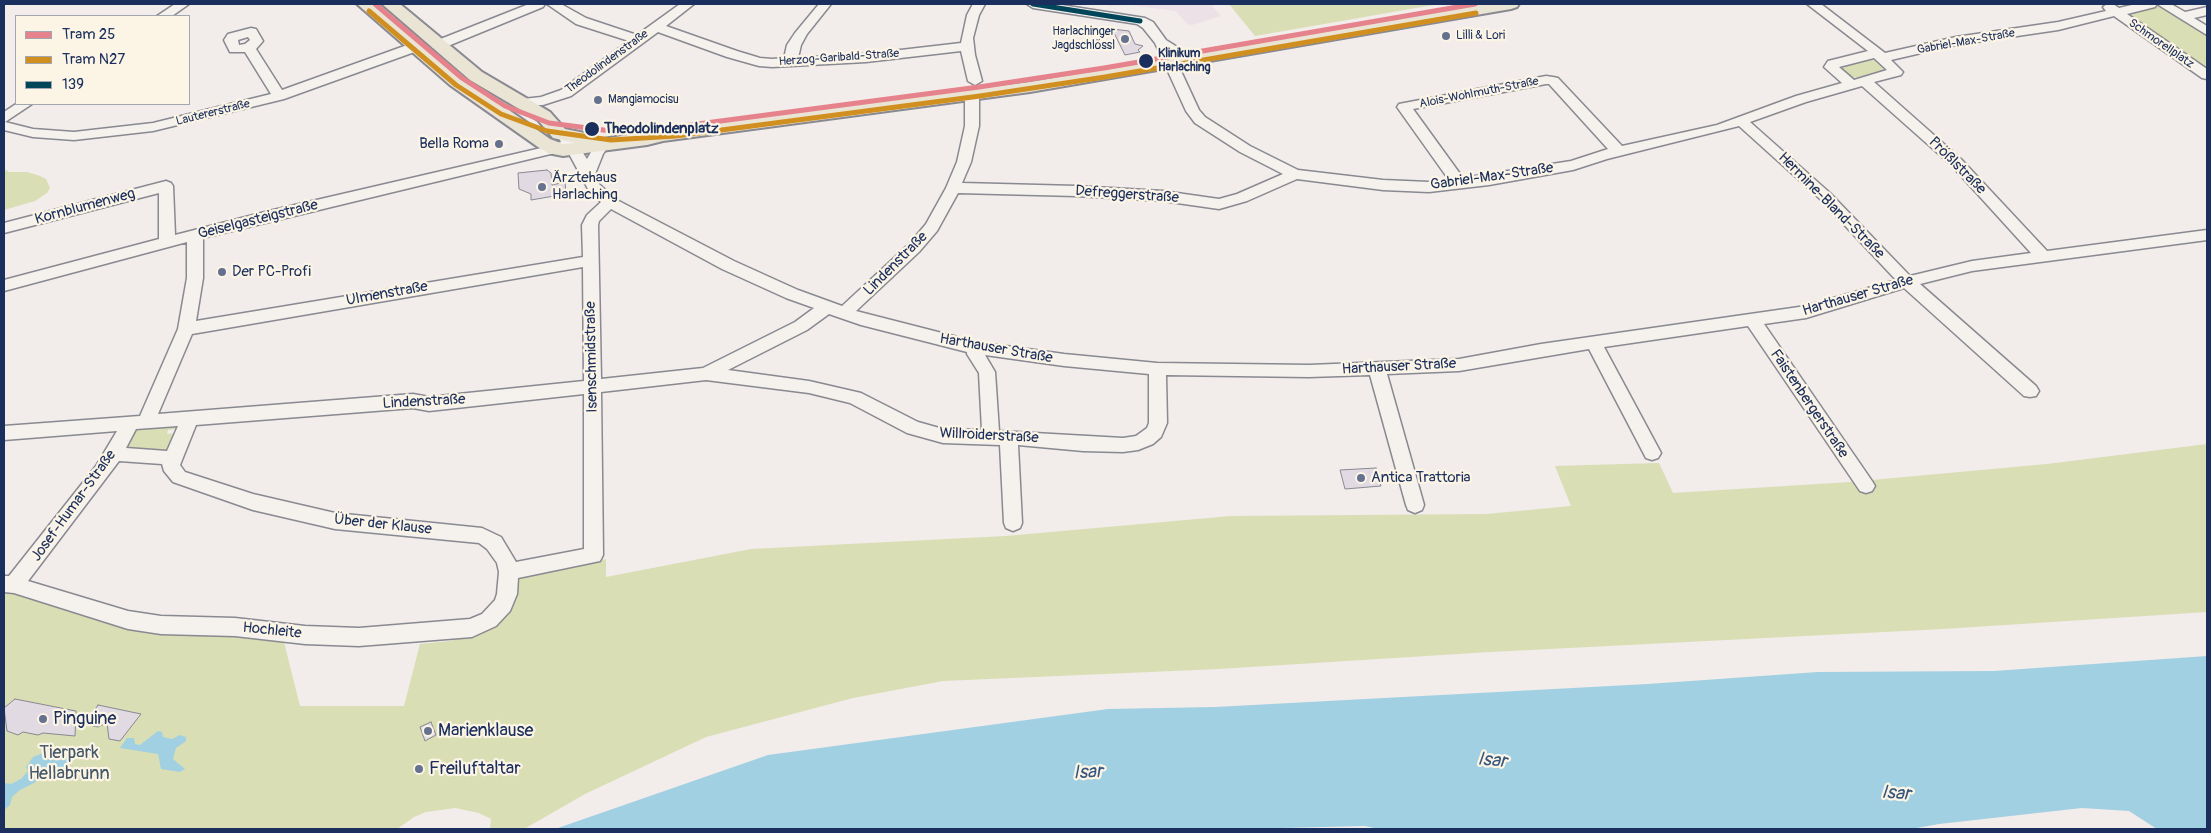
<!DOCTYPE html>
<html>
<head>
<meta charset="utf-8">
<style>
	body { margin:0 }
	#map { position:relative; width:2211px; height:833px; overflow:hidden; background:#f2ecea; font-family:Pangolin,sans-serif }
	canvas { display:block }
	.frame { position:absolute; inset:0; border:5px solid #1b2f5e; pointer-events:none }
	.legend { position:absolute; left:15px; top:15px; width:175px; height:90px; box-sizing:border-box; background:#fcf5e5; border:1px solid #a2a6af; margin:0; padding:6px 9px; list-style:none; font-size:15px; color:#1b2f5e }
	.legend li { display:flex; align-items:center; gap:10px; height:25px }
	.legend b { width:25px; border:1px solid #a2a6af }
</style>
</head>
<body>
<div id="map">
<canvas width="2211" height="833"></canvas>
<div class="frame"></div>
<ul class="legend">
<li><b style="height:6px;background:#e6828c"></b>Tram 25</li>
<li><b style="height:6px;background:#d08f1f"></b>Tram N27</li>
<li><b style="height:6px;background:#00465a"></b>139</li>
</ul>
</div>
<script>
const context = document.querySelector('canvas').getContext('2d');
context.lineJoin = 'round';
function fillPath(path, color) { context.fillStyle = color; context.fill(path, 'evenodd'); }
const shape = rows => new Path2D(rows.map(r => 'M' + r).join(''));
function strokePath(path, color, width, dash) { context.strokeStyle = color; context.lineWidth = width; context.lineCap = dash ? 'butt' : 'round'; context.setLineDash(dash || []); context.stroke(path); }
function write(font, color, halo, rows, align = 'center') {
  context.font = font + ' Pangolin,sans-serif'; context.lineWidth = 4.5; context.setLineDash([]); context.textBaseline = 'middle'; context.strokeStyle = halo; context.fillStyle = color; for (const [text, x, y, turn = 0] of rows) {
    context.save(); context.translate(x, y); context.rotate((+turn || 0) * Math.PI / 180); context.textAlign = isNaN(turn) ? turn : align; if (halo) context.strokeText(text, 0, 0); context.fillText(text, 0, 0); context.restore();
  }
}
const built = shape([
	[1108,4,1214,4,1213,7,1221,16,1192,25,1187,24,1176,11,1130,5,1108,6]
]);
const green = shape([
	[1229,4,1439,4,1255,36],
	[2159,5,2168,9,2207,34,2207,71,2121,13],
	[1871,57,1888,69,1885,72,1862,78,1850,77,1835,65],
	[4,169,9,172,27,172,40,176,46,179,50,188,47,193,35,201,4,210],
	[179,426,178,429,168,430,167,434,177,433,168,451,125,449,134,430],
	[2207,444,2207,612,1943,629,1490,652,1219,669,943,681,853,698,706,737,585,794,524,829,490,829,491,819,479,813,455,808,426,812,414,817,397,829,4,829,4,588,105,620,283,638,300,706,404,706,420,644,450,641,479,632,513,577,606,559,606,577,751,549,1006,536,1231,516,1487,514,1571,506,1555,466,1659,463,1673,493,1850,482,2047,464]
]);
const water = shape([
	[2207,656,2207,829,2157,829,2129,811,2082,808,1939,824,1911,829,1379,829,1365,826,1239,829,555,829,768,755,1108,709,1215,707,1648,684,1818,672,1994,671],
	[158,731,162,732,163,737,172,739,180,735,186,737,186,741,176,748,173,759,185,769,180,772,161,769,158,754,120,748,127,738,134,738,135,744,140,745],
	[43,753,64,756,69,760,61,771,39,778,34,783,20,790,12,797,10,805,4,810,4,783,11,784,21,779,28,771,26,767,33,757]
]);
const building = shape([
	[1112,29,1129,31,1135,44,1143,46,1138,50,1140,52,1125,55,1112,29],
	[547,170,551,173,552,185,565,182,566,194,531,200,531,194,519,189,518,173,547,170],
	[1376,468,1381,486,1345,489,1340,470,1376,468],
	[15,699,76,711,75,736,43,733,38,735,23,732,18,735,7,731,4,708,15,699],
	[98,705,141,714,120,741,109,739,107,723,98,727,85,724,98,705],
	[431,722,436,735,425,741,420,727,431,722]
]);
const minor = shape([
	[175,4,189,4,172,16,157,16,175,4],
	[529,4,545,4,543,7,443,48,433,48,431,45,433,42,529,4],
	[547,4,561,4,586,18,637,35,680,4,694,4,666,26,737,51,760,58,772,59,784,58,787,45,795,33,819,4,831,4,807,34,801,45,798,58,866,54,961,43,967,15,973,4,985,4,979,15,973,38,975,55,982,81,975,85,968,81,961,51,866,62,772,67,759,66,727,57,658,32,571,96,543,105,514,106,512,103,514,100,541,97,561,90,629,41,576,24,547,4],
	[1027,4,1055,4,1145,18,1153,22,1166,40,1182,50,1211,54,1213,57,1211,60,1206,61,1174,56,1199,110,1205,117,1250,146,1298,170,1383,180,1429,182,1449,180,1397,107,1399,104,1546,76,1553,77,1558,78,1622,146,1717,125,1796,96,1842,83,1824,67,1828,61,1868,51,1807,4,1821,4,1885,53,1956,37,2058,22,2106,11,2103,7,2107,4,2113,4,2119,8,2136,4,2171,4,2185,12,2207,7,2207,15,2194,18,2207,26,2207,35,2157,4,2155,7,2127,14,2207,69,2207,79,2202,78,2114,16,2058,30,1956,45,1891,60,1903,72,1901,75,1874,82,1961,159,2047,251,2207,230,2207,240,1972,271,1920,284,2036,386,2039,391,2036,396,2030,397,2024,396,1904,288,1806,318,1764,324,1872,481,1875,486,1872,491,1866,493,1860,491,1748,326,1604,347,1661,453,1658,458,1652,460,1646,458,1589,349,1459,371,1387,374,1424,505,1422,510,1415,513,1408,510,1406,505,1370,375,1309,377,1166,375,1167,423,1161,437,1153,444,1138,450,1123,452,1083,451,1018,445,1022,523,1020,528,1013,531,1006,528,1004,523,1000,445,943,443,907,433,850,403,809,393,706,380,601,392,603,555,600,561,518,578,517,594,510,611,496,626,472,637,359,646,305,644,235,636,161,634,128,629,14,593,4,592,4,576,9,576,96,466,117,431,4,440,4,426,140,416,178,329,187,278,187,242,4,291,4,280,159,239,159,193,4,233,4,223,166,181,171,183,173,186,175,235,269,211,541,148,561,142,558,136,565,132,570,133,587,159,597,142,607,142,609,145,603,154,595,174,599,184,615,199,734,261,798,290,842,306,909,244,926,224,946,188,957,162,965,126,965,95,967,92,977,92,979,95,979,126,971,162,962,183,1076,186,1163,191,1219,199,1237,194,1283,174,1240,152,1195,123,1186,111,1155,43,1143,28,1137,24,1033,8,1027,4],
	[1874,58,1887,70,1854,80,1839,67,1874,58],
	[1546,84,1549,84,1608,149,1571,161,1463,178,1413,109,1546,84],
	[1862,86,1951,165,2031,253,1972,261,1910,276,1830,193,1750,122,1806,102,1862,86],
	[1739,126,1820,199,1896,280,1806,306,1541,344,1459,359,1309,365,1157,363,1064,354,977,342,856,311,919,252,937,231,958,193,1076,196,1163,201,1219,209,1247,201,1297,179,1383,190,1429,192,1489,185,1573,170,1607,159,1739,126],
	[567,150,588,189,601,202,587,215,582,225,583,257,196,321,203,278,203,238,567,150],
	[611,209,722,269,786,298,814,308,795,322,703,368,601,379,598,225,599,221,611,209],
	[583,267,584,381,429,397,413,394,158,414,192,334,583,267],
	[829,314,861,325,967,352,967,354,979,373,982,430,943,429,918,422,861,393,809,381,728,370,807,330,829,314],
	[985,355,1064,366,1149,374,1149,423,1147,428,1136,436,1123,438,999,431,995,372,985,355],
	[584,394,584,549,516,562,501,537,482,528,335,513,253,494,185,472,180,465,196,425,413,408,429,411,584,394],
	[178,426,167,451,126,448,136,429,178,426],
	[119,461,162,464,164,471,173,482,253,510,335,529,479,543,487,549,497,563,499,572,497,594,495,600,482,614,470,619,359,628,305,626,235,618,161,616,128,611,28,581,119,461],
	[251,28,256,29,263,41,256,49,282,90,410,44,420,44,422,47,420,50,284,99,153,131,74,140,33,137,4,130,4,112,16,104,32,104,5,122,33,129,74,132,153,123,271,94,245,52,230,52,224,40,228,34,251,28],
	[248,37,250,40,245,44,239,45,238,40,248,37]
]);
const major = shape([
	[357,4,374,4,462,77,550,139,563,144,576,143,553,138,538,120,470,80,382,4,400,4,482,72,550,112,565,129,595,135,598,140,662,129,1030,82,1484,4,1519,4,1517,7,1511,9,1030,92,663,141,647,145,563,156,548,153,538,147,450,85,357,4]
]);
const bus1 = shape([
	[1033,4,1140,21]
]);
const tram1 = shape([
	[375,4,462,78,505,106,549,123,611,131,675,127,979,87,1104,68,1475,4]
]);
const tram2 = shape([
	[369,11,456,85,501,114,547,131,611,140,676,136,980,96,1105,77,1476,13]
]);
const markers = [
	[1446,36,5,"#66718f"],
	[1125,39,5,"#66718f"],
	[1146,61,8,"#1b2f5e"],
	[598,100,5,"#66718f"],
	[592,129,8,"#1b2f5e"],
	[499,144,5,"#66718f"],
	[542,187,5,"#66718f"],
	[222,272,5,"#66718f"],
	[1361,478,5,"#66718f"],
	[43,719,5,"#66718f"],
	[428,731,5,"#66718f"],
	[419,769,5,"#66718f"]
];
const farPoinames = [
	["Harlachinger",1115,32,"right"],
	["Jagdschlössl",1115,46,"right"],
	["Lilli & Lori",1456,36],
	["Mangiamocisu",608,100]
];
const farStreetnames = [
	["Gabriel-Max-Straße",1966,42,-10],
	["Schmorellplatz",2161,44,35],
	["Herzog-Garibald-Straße",839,58,-4],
	["Theodolindenstraße",607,62,-36],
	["Alois-Wohlmuth-Straße",1479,93,-11],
	["Lautererstraße",213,113,-14]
];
const farStopnames = [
	["Klinikum",1158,54],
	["Harlaching",1158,68]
];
const stopNames = [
	["Theodolindenplatz",604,129]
];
const poiNames = [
	["Bella Roma",489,144,"right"],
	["Ärztehaus",552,178],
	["Harlaching",552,195],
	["Der PC-Profi",232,272],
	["Antica Trattoria",1371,478]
];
const streetNames = [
	["Prößlstraße",1957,166,45],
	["Gabriel-Max-Straße",1492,177,-8],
	["Defreggerstraße",1127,195,4],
	["Hermine-Bland-Straße",1831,206,45],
	["Kornblumenweg",85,207,-15],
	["Geiselgasteigstraße",258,220,-14],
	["Lindenstraße",896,264,-45],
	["Ulmenstraße",387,294,-10],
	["Harthauser Straße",1858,296,-16],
	["Harthauser Straße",996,349,10],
	["Isenschmidstraße",592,357,-91],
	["Harthauser Straße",1399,367,-3],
	["Lindenstraße",424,402,-3],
	["Faistenbergerstraße",1809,404,56],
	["Willroiderstraße",989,436,3],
	["Josef-Humar-Straße",74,506,-54],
	["Über der Klause",383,525,6],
	["Hochleite",272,631,6]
];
const nearPoinames = [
	["Pinguine",53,719],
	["Marienklause",438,731],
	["Freiluftaltar",429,769]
];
const nearParknames = [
	["Tierpark",69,753],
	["Hellabrunn",69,774]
];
const nearWaternames = [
	["Isar",1492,761,5],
	["Isar",1088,773,-3],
	["Isar",1896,794,4]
];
fillPath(built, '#ece1e7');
fillPath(green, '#d9deb4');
fillPath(water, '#a1d0e2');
fillPath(building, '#e2dae3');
strokePath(building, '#888991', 1);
strokePath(minor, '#888991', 3);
strokePath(major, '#888991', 4);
fillPath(minor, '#f5f1ec');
fillPath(major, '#eae4d5');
strokePath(bus1, '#00465a', 5);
strokePath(tram1, '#e6828c', 5);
strokePath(tram2, '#d08f1f', 5);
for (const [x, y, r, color] of markers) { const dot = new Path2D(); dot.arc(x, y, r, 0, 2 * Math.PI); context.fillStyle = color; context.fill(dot); strokePath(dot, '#fcf5e5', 2); }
write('12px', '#1b2f5e', '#fcf5e5', farPoinames, 'left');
write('12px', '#1b2f5e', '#fcf5e5', farStreetnames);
write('bold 12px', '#1b2f5e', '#fcf5e5', farStopnames, 'left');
write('bold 15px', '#1b2f5e', '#fcf5e5', stopNames, 'left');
write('15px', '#1b2f5e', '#fcf5e5', poiNames, 'left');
write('15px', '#1b2f5e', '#fcf5e5', streetNames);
write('18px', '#1b2f5e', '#fcf5e5', nearPoinames, 'left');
write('18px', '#455868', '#fcf5e5', nearParknames);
write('italic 19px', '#34547e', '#fcf5e5', nearWaternames);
</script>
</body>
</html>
